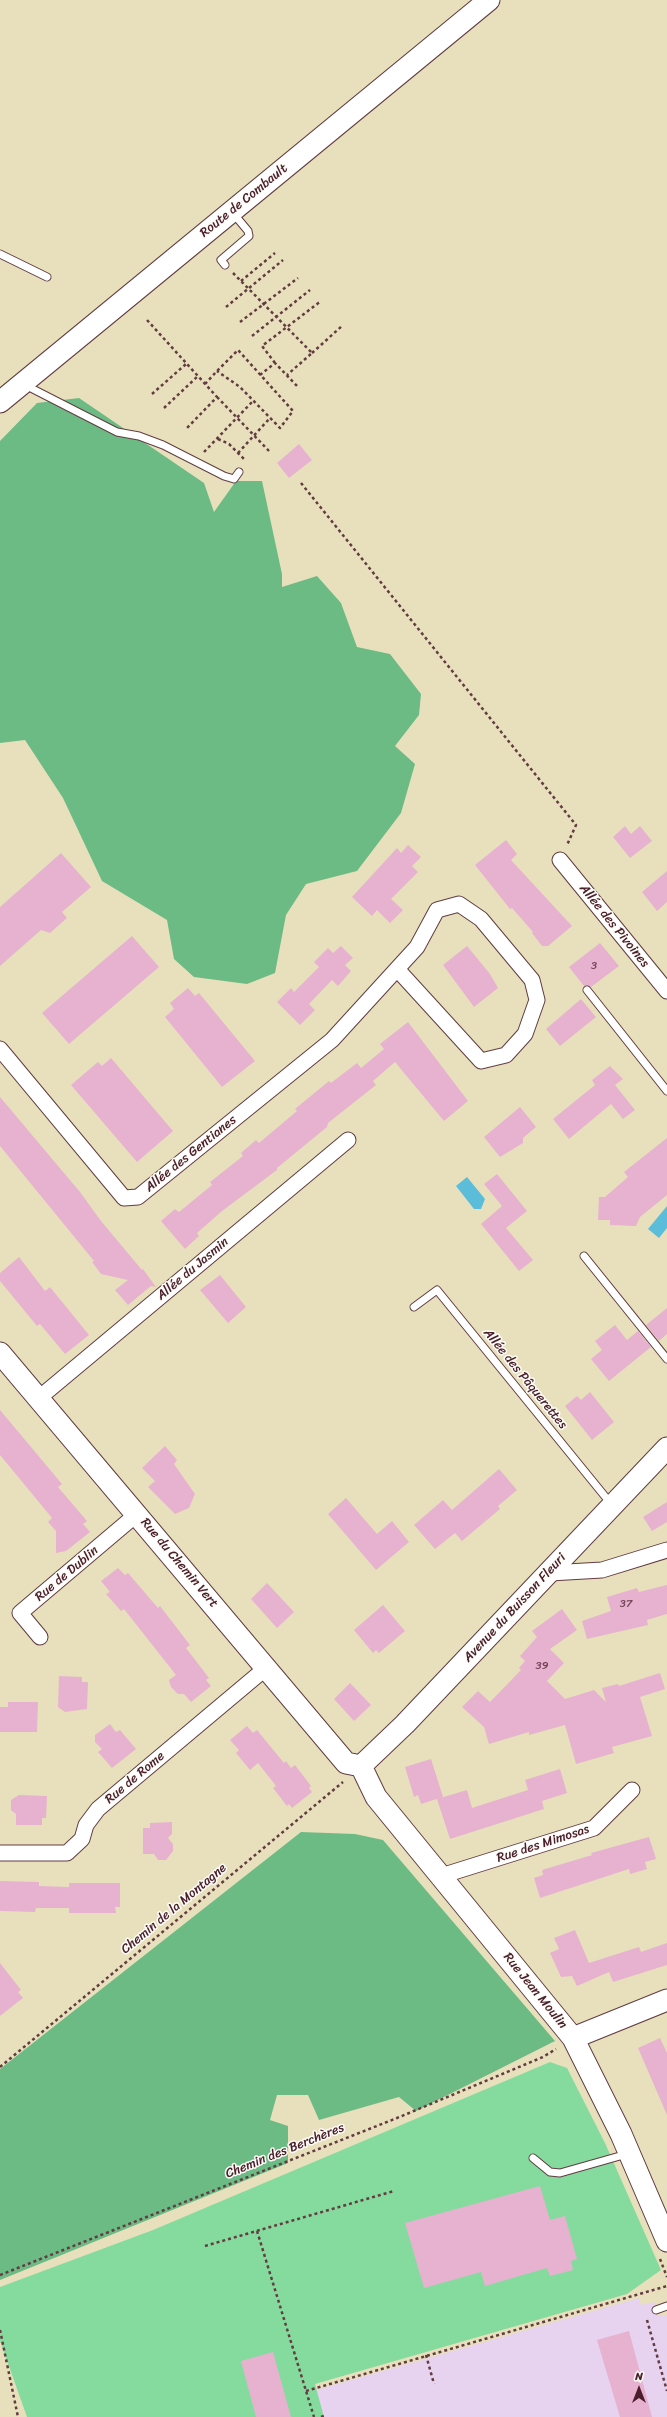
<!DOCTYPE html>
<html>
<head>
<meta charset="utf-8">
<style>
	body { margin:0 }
	#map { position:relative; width:667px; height:2417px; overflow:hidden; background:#e8e0bc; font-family:Sriracha,sans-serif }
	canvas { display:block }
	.north { position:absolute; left:619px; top:2369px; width:40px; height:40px; -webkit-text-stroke:3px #fdfcf7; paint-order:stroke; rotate:0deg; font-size:11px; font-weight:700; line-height:16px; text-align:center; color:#4a1f2b }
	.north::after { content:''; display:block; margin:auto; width:14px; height:18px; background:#4a1f2b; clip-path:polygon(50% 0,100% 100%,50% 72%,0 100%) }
</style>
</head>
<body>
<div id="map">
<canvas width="667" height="2417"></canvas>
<div class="north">N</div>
</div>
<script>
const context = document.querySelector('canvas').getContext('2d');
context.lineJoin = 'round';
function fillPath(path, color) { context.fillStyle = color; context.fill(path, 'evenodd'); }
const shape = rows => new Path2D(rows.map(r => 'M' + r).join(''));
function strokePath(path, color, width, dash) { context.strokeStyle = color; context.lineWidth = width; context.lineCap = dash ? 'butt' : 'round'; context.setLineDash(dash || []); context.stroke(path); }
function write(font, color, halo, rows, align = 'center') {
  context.font = font + ' Sriracha,sans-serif'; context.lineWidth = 3; context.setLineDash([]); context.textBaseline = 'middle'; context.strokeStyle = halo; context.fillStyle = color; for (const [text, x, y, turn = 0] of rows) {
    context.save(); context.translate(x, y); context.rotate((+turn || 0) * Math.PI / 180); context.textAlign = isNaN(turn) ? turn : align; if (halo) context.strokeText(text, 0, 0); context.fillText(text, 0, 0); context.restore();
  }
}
const built = shape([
	[639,2298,641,2305,654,2302,658,2315,667,2315,667,2417,324,2417,316,2390]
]);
const green = shape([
	[550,2062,567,2068,605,2143,661,2270,627,2294,315,2384,324,2417,27,2417,0,2341,0,2287,153,2230]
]);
const forest = shape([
	[79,398,204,483,214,512,236,481,262,481,282,574,282,587,317,576,341,603,357,647,390,654,421,694,419,715,395,746,415,764,401,813,357,871,306,884,286,915,275,973,247,984,194,977,174,959,167,920,102,881,63,798,25,740,0,743,0,441,37,403],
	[301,1832,355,1834,383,1840,555,2041,416,2111,399,2097,319,2120,308,2095,277,2095,270,2120,288,2126,288,2163,0,2280,0,2069]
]);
const water = shape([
	[467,1177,485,1199,481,1209,474,1209,456,1186],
	[667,1206,667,1228,659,1238,648,1229]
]);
const building = shape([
	[299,444,312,460,289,478,277,463],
	[625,826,631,834,640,826,652,841,630,858,613,837],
	[506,840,517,854,511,860,572,926,548,946,542,946,532,933,533,932,512,908,510,909,475,865],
	[408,845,421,857,412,866,418,872,391,899,403,910,390,923,377,910,372,916,352,897,397,848,401,853],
	[61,853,91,887,62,912,67,918,50,933,41,930,0,966,0,907],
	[667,871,667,902,657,911,642,892],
	[132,936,159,967,69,1044,42,1013],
	[600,943,619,966,591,987,584,986,569,967],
	[341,946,353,958,345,965,351,971,338,986,332,980,309,1004,315,1010,300,1025,277,1002,291,988,294,992,319,967,314,962,328,948,333,953],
	[467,946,490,974,498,988,474,1007,443,965],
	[188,988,195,996,199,993,255,1061,222,1087,165,1017,174,1009,170,1003],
	[581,999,596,1017,560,1046,546,1029],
	[408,1022,468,1101,444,1121,395,1062,373,1081,376,1085,328,1123,327,1127,277,1168,277,1170,222,1211,197,1233,199,1236,185,1249,161,1221,175,1209,179,1212,212,1185,210,1182,243,1156,241,1153,256,1140,259,1143,297,1111,295,1109,329,1081,331,1083,357,1063,361,1068,384,1049,380,1044],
	[111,1058,173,1131,137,1162,71,1085,98,1062,102,1066],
	[610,1066,623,1079,615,1085,635,1110,623,1119,611,1104,569,1139,553,1119,595,1085,592,1080],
	[0,1097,80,1192,101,1221,142,1270,143,1269,156,1287,151,1286,128,1305,115,1290,128,1280,101,1274,92,1262,94,1261,0,1146],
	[520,1107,536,1127,523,1138,523,1143,500,1157,484,1137],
	[667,1138,667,1195,640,1217,636,1226,610,1225,610,1220,598,1220,599,1197,605,1197,628,1177,624,1172],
	[497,1174,527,1211,506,1228,533,1260,519,1271,481,1224,502,1206,484,1184],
	[19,1257,45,1291,50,1287,89,1335,65,1354,40,1324,37,1326,0,1281,0,1273],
	[220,1275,246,1307,228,1323,200,1290],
	[667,1308,667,1334,659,1341,646,1325],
	[615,1325,627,1340,638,1331,651,1347,609,1381,591,1359,602,1350,595,1341],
	[590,1392,614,1422,592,1440,565,1406,577,1396,581,1400],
	[0,1410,62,1484,58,1487,87,1521,83,1524,90,1532,66,1551,56,1553,56,1531,48,1522,52,1518,0,1455],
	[165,1446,177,1460,174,1464,195,1494,189,1508,175,1514,148,1487,155,1481,142,1468],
	[499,1469,517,1490,498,1506,500,1509,462,1541,455,1533,435,1549,414,1525,443,1500,452,1510],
	[346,1498,377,1534,392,1521,409,1542,376,1570,328,1514],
	[667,1502,667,1522,652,1531,643,1517],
	[118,1568,125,1575,128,1573,158,1608,160,1606,190,1645,186,1648,209,1678,206,1680,211,1686,191,1702,184,1694,178,1694,171,1687,169,1680,176,1675,124,1609,121,1611,106,1594,110,1592,101,1581],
	[267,1583,294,1612,277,1628,251,1599],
	[667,1585,667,1614,647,1620,648,1625,587,1639,582,1621,611,1611,607,1597,637,1588,639,1592],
	[383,1605,405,1631,379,1653,376,1650,373,1653,354,1630],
	[562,1609,577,1630,550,1649,564,1663,547,1681,565,1699,594,1690,606,1702,602,1688,618,1684,619,1686,660,1673,665,1689,640,1697,652,1736,612,1747,614,1753,576,1764,565,1725,529,1735,529,1732,489,1744,484,1727,462,1707,478,1691,490,1702,521,1670,519,1668,525,1661,520,1656,537,1637,532,1631],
	[59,1676,82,1677,82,1682,88,1682,87,1709,65,1712,58,1707],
	[350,1683,371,1705,354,1721,334,1699],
	[8,1702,38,1702,37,1732,0,1732,0,1707,8,1707],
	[110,1724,116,1732,120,1730,136,1749,112,1768,98,1752,102,1749,95,1742,95,1735],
	[247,1726,253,1733,257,1730,284,1763,286,1761,291,1768,295,1765,311,1786,309,1788,312,1792,292,1808,289,1804,287,1806,273,1788,276,1786,258,1763,250,1770,236,1753,239,1750,230,1740],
	[431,1759,443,1797,421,1804,418,1795,414,1797,405,1767],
	[560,1769,567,1793,542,1801,544,1809,450,1839,437,1799,467,1790,472,1808,528,1790,525,1780],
	[19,1795,47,1796,46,1818,42,1818,42,1825,16,1825,16,1814,11,1810,11,1800],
	[172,1822,172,1834,168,1838,173,1844,173,1851,166,1860,158,1860,154,1854,143,1854,143,1828,150,1828,150,1823],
	[649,1837,656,1859,645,1862,647,1869,630,1874,629,1869,540,1898,534,1878,543,1875,542,1870,592,1855,591,1853],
	[0,1881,39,1882,39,1886,69,1887,69,1883,120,1883,120,1907,115,1907,116,1913,69,1913,69,1908,36,1908,35,1912,0,1911],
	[575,1930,589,1963,639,1947,641,1952,667,1943,667,1965,613,1982,609,1972,577,1986,572,1976,561,1977,550,1953,559,1949,554,1938],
	[0,1963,21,1990,18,1992,23,1998,0,2016],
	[660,2038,667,2053,667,2115,638,2048],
	[540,2186,550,2220,565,2216,577,2259,571,2261,573,2270,550,2276,547,2268,485,2286,481,2272,424,2288,405,2223],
	[629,2331,652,2417,620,2417,597,2340],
	[273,2352,291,2417,256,2417,241,2361]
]);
const path = shape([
	[233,273,312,353,287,375],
	[241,281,275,253],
	[226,307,283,260],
	[147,320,217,397,187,428],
	[240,322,298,278],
	[252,336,310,290],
	[312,353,342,326],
	[275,363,262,346,321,301],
	[260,375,275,363,297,386],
	[205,384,217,371,238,350,293,411,280,428,240,387,217,371],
	[152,394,186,364],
	[217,397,269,451],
	[164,408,198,376],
	[218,439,229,444,244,459],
	[204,452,253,401],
	[238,453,270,418],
	[301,483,576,825,567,845],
	[0,2067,343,1782],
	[257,2231,314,2417],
	[205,2246,394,2191],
	[660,2259,667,2277],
	[0,2275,397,2118,543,2057,556,2049],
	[647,2320,667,2391],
	[0,2330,18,2417],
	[426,2355,434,2384],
	[306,2391,667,2286],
	[321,2417,324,2416]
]);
const lane = shape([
	[0,254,47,277],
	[225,265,221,260,249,236,248,231,233,213],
	[25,385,117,432,139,436,163,445,224,476,234,479,239,472],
	[587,990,667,1091],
	[584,1256,667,1359],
	[414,1307,437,1290,612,1505],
	[533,2158,550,2172,560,2173,627,2154],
	[656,2310,667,2306]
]);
const street = shape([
	[560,860,667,991],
	[0,1049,124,1198,138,1197,332,1040,417,947,437,910,459,904,481,919,532,980,537,1000,525,1034,506,1055,481,1061,397,969],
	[39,1398,348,1140],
	[550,1573,602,1570,667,1550],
	[40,1637,20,1613,137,1514],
	[0,1853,67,1853,82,1839,86,1825,98,1809,266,1668],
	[441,1876,594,1828,632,1790]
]);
const secondary = shape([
	[0,402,489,0],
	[0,1353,346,1763,361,1766],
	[361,1766,376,1797,573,2038,621,2134,667,2241],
	[361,1766,405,1724,667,1448],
	[573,2038,667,2000]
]);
const numberNames = [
	["3",594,966],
	["37",626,1604],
	["39",542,1666]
];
const streetNames = [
	["Route de Combault",244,201,-39],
	["Allée des Pivoines",614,926,51],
	["Allée des Gentianes",191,1154,-39],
	["Allée du Jasmin",193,1269,-40],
	["Allée des Pâquerettes",525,1379,51],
	["Rue du Chemin Vert",179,1563,50],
	["Rue de Dublin",67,1574,-40],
	["Avenue du Buisson Fleuri",515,1608,-47],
	["Rue de Rome",135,1778,-40],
	["Rue des Mimosas",543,1844,-18],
	["Chemin de la Montagne",174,1909,-40],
	["Rue Jean Moulin",535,1991,51],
	["Chemin des Berchères",285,2151,-22]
];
fillPath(built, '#e7d2ef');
fillPath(green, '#85db9e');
fillPath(forest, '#6cbb85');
fillPath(water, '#5bbdd9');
fillPath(building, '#e6b2cf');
strokePath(lane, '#623c41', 9);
strokePath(street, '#623c41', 17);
strokePath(secondary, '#623c41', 23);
strokePath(path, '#623c41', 2.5, [3, 3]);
strokePath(lane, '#fff', 7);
strokePath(street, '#fff', 15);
strokePath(secondary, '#fff', 21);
write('11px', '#714454', null, numberNames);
write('13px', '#4a1f2b', '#fdfcf7', streetNames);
</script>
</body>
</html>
